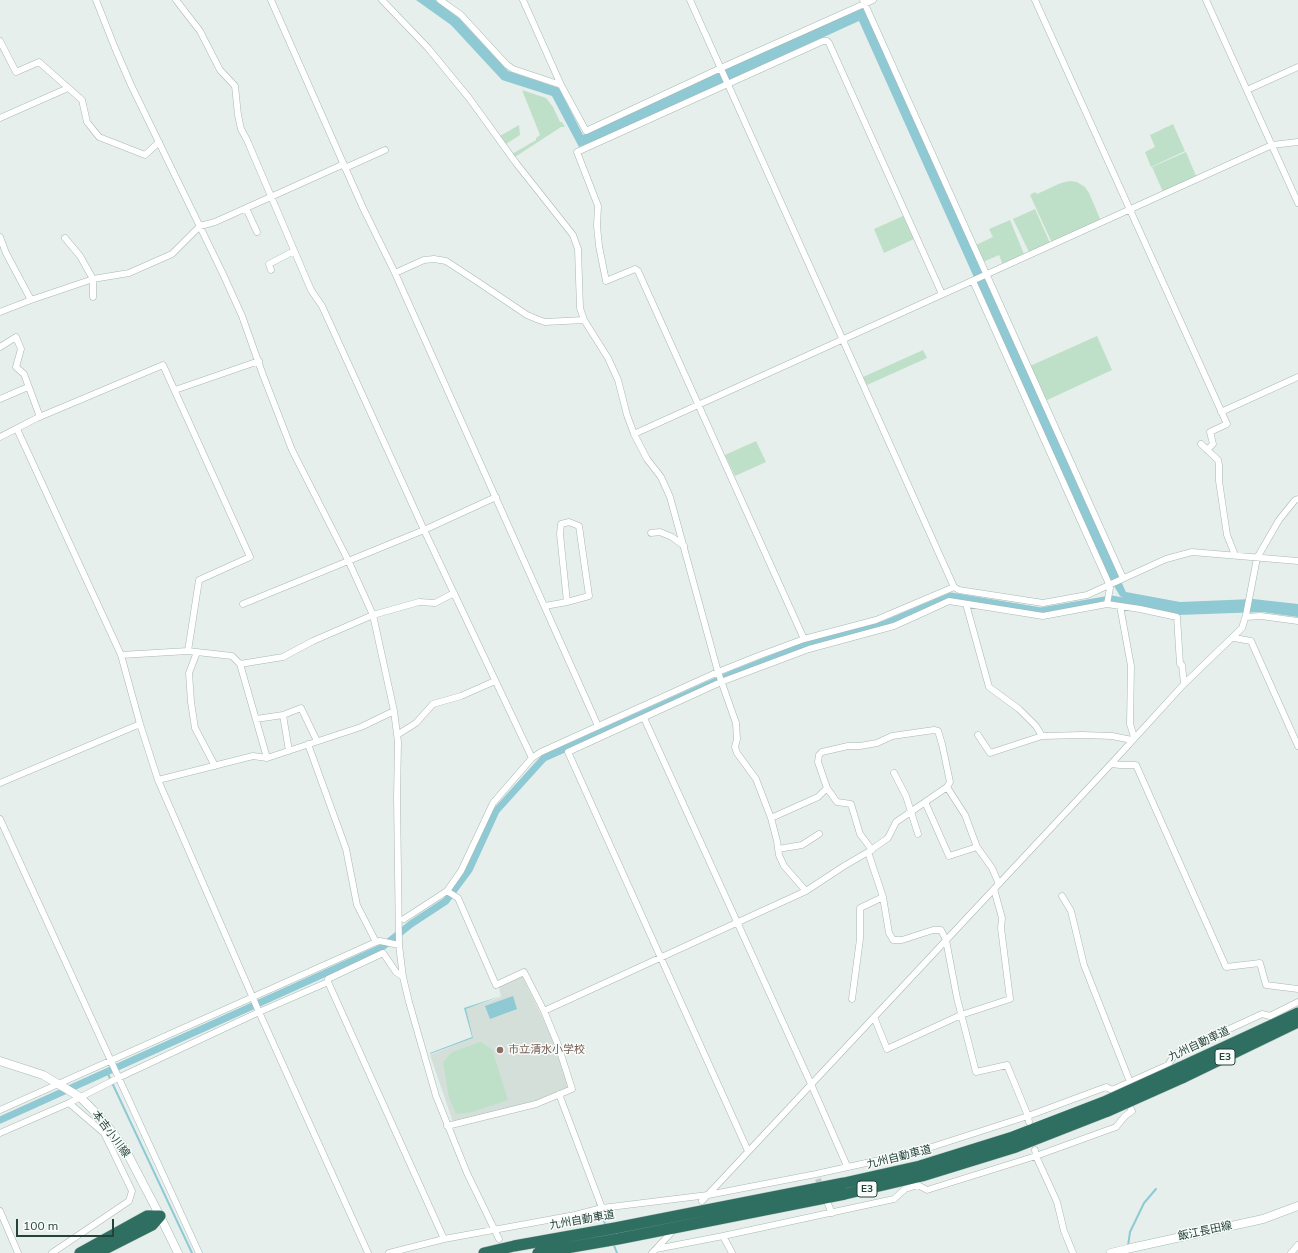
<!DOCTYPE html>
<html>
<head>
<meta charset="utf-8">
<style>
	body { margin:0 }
	#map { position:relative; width:1298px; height:1253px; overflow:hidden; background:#e6efeb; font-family:Mulish,sans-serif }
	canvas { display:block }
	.scale { position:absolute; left:16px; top:1219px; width:98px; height:18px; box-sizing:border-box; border:2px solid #24423a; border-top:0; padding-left:5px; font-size:12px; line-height:14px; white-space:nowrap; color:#24423a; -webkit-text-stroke:3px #f7fbf9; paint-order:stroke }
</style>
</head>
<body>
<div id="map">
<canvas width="1298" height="1253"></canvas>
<div class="scale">100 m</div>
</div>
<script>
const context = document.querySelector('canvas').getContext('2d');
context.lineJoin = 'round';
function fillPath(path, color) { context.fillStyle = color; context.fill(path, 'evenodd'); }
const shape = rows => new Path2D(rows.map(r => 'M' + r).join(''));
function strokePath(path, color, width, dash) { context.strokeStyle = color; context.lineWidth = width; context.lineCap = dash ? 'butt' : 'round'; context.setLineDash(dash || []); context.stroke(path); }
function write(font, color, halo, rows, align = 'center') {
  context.font = font + ' Mulish,"Noto Sans JP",sans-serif'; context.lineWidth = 3; context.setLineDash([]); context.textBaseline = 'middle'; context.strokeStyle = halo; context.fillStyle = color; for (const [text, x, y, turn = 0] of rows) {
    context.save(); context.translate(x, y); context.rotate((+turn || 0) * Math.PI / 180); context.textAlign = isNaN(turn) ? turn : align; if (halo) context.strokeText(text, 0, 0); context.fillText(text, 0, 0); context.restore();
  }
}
const built = shape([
	[522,976,556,1045,568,1086,567,1088,536,1102,453,1122,430,1055,473,1038,466,1009,501,997,499,987]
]);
const green = shape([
	[522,90,546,98,553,107,560,122,562,122,565,127,561,127,515,157,512,154,536,140,536,138,540,135],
	[1173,124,1185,151,1151,167,1145,152,1155,147,1150,135],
	[519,125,520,135,506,144,500,136],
	[1186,152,1196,176,1163,192,1152,167],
	[1070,181,1077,182,1085,187,1089,193,1101,221,1052,243,1030,195,1035,192,1037,194,1061,183],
	[1035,209,1050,243,1029,252,1013,219],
	[903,216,914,239,884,253,874,229],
	[1010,220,1024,254,1003,265,999,255,983,262,976,245,993,237,989,229],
	[1097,336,1112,370,1045,401,1030,366],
	[923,350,927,358,867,385,863,377],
	[756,441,766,462,735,476,725,455],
	[480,1042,492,1049,508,1100,473,1112,456,1114,449,1098,443,1062,452,1052]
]);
const water = shape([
	[416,0,435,0,459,18,508,71,559,88,583,135,714,74,793,39,793,38,862,8,864,8,1125,590,1126,592,1180,602,1253,599,1298,604,1298,617,1262,612,1178,615,1133,606,1133,600,1124,598,1120,596,1108,576,859,21,606,136,579,147,552,96,502,80,451,25],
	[501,996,466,1009,473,1038,430,1054,430,1053,472,1037,464,1008],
	[513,996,517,1009,490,1019,485,1006]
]);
const stream = shape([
	[107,1072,192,1253],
	[597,1203,606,1226],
	[613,1243,617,1253],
	[1128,1246,1130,1232,1144,1203,1156,1189]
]);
const canal = shape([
	[0,1120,381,948,411,924,446,901,469,870,496,811,544,758,732,674,808,644,885,624,951,596,1041,611,1111,599,1141,604]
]);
const minorTunnel = shape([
	[818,1179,822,1190]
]);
const minor = shape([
	[96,0,115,48,131,85,223,274,242,316,263,375,292,450,348,560,373,615,394,711,398,742,397,798,399,945,403,977,409,1002,436,1096,467,1173,499,1239],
	[176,0,200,31,220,70,235,86,238,115,241,129,247,140,311,290,322,306,424,530,532,758],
	[271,0,363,208,395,273,598,726],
	[382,0,428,48,469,98,516,163,573,235,578,249,580,308,584,320,608,358,618,380,627,415,634,434,647,459,661,477,670,497,718,672,736,723,737,739,735,747,737,753,756,779,771,818,777,841,779,855,784,866,806,891],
	[440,0,461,15,507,65,513,69,561,85],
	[523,0,561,85,586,131,721,68,873,0],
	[690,0,954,587,959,590,1043,603,1087,595,1166,559,1192,552,1298,561],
	[863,0,1123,578],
	[1035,0,1227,424,1210,432,1213,444,1207,450],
	[1206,0,1298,203],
	[0,41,16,72,39,62,82,100,87,122,99,137,145,155,159,142],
	[1247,90,1298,67],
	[0,118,68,88],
	[345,168,385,150],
	[246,208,257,232],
	[0,237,6,253,31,300],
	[65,238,80,256,93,279,93,297],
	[271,270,269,264,294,251],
	[395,273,424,260,434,259,446,261,475,280,527,315,539,320,545,322,584,320],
	[973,281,1109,584,1110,588,1107,604],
	[0,312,31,300,93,279,129,273,172,254,200,226,215,222,344,164],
	[0,347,16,337,21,349,16,367,24,374,40,417],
	[175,390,259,361],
	[0,399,28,387],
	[1221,412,1298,377],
	[17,429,121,655,140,724,158,780,259,1012,368,1253],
	[634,434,1272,145,1298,142],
	[0,437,37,418,163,365,250,557,199,580,188,651],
	[1201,444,1218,460,1219,465,1219,481,1227,535,1235,555],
	[651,533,660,532,672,537,684,546],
	[243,604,424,530,496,497],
	[966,604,989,687,1019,709,1036,726,1042,736],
	[545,606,567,602,589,596,579,526,569,522,561,524,560,534,567,602],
	[1120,606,1131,666,1130,724,1134,737],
	[1246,617,1261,616,1298,621],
	[1234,638,1251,641,1298,746],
	[804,639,638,271,635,269,606,281,599,246,597,226,598,206,577,152,823,41,827,41,829,43,942,294],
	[197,652,189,673,191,702,195,728,215,766],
	[121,655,188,651,232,656,240,664,267,758],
	[240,664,283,657,313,641,373,615,419,602,435,603,454,593],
	[283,715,301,708,317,741],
	[644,718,811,1084,847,1166],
	[256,719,283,715,289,751],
	[397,735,416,723,433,704,461,696,495,681],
	[978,735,990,753,1042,736,1083,735,1112,736,1132,740],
	[308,744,346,849,357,905,376,942],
	[1111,764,1120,765,1136,765,1226,967,1260,963,1266,985,1298,989],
	[894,773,906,796,918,834],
	[158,780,253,756,267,758,361,727,394,711],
	[0,783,140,724],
	[947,787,965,815,977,847,992,868,999,884],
	[827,788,837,802,851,804,860,834,872,850],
	[925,802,949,856,977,847],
	[0,819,199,1253],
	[778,849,802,845,819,834],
	[868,852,883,897,889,933,892,938,893,940,902,940,933,930,941,930,946,940,957,998,976,1072,1007,1065,1028,1116,1029,1122],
	[447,891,458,898,496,985,524,972,544,1011,558,1045,572,1089,536,1104,447,1126],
	[1062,896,1071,911,1084,965,1130,1082],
	[404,919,447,891,461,871,493,803,532,758,541,752,718,672,758,656,804,639,876,620,954,587],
	[328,982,444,1239],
	[852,999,860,939,860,908,883,897],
	[544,1011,806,891,844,866,868,852,888,838,896,822,947,787,950,782,942,744,938,731,934,730,892,736,877,743,860,746,848,746,822,752,819,755,818,762,827,788,818,797,771,818],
	[874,1017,887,1049,961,1015,1010,999,1001,928,1002,918,994,889],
	[559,1094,602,1208],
	[0,1110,376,942,380,941,399,945],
	[0,1133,69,1103,118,1078,259,1012,328,982,328,979,383,953,396,972,403,977],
	[1035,1150,1036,1156,1057,1202,1064,1231,1073,1253],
	[748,1151,568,752,721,682,809,649,894,626,949,601,1043,616,1107,604,1140,609,1177,617,1180,664,1182,665,1184,684],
	[702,1201,1111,764,1184,684,1242,628,1246,615,1257,558,1279,520,1295,500,1298,499],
	[828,1204,832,1213],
	[0,1211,18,1253],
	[723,1236,732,1253],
	[656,1249,723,1236,894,1199,905,1189,918,1185,927,1190,1036,1156,1116,1127,1125,1116,1132,1111,1127,1101],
	[52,1253,129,1201,132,1191,104,1133,69,1103],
	[389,1253,444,1239,575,1215,602,1208,708,1195,816,1174,916,1152,1028,1116,1106,1087,1112,1090,1168,1065,1175,1054,1262,1014,1270,1016,1298,1002],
	[652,1253,670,1234],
	[1291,1253,1298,1245]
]);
const secondary = shape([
	[0,1061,43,1075,80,1097,93,1110,106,1124,125,1149,160,1216,178,1253],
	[1111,1253,1131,1248,1263,1219,1298,1206]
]);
const motorway = shape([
	[1179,1068,1298,1013],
	[1182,1078,1298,1022],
	[80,1253,147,1216,160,1216],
	[97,1253,152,1225,160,1216],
	[484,1253,514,1246,615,1228,844,1183,920,1166,1013,1137,1104,1102],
	[538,1253,618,1239,845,1194,922,1176,1016,1147,1108,1111]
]);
const motorwayBridge = shape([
	[1104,1102,1179,1068],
	[1108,1111,1182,1078]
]);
const markers = [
	[500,1050,4,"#8d6e63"]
];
const shields = [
	[1225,1057,20],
	[867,1189,20]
];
const shieldNames = [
	["E3",1225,1057],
	["E3",867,1189]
];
const streetNames = [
	["九州自動車道",1199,1044,-25],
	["本吉小川線",111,1134,53],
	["九州自動車道",899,1157,-14],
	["九州自動車道",582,1220,-10],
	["飯江長田線",1205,1231,-12]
];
const educationNames = [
	["市立清水小学校",508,1050]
];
fillPath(built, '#d4dfda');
fillPath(green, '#bfe0c8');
fillPath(water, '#8ec9d4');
strokePath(stream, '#8ec9d4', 2);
strokePath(canal, '#8ec9d4', 7);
strokePath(minorTunnel, '#bfccc8', 6, [6, 3]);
strokePath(minor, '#a8b8b2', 7);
strokePath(secondary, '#a4bbb3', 9);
strokePath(motorway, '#c2cac8', 12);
strokePath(minor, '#fff', 6);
strokePath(secondary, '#fff', 8);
strokePath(motorway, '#2f6f62', 11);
strokePath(motorwayBridge, '#c2cac8', 12, []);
strokePath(motorwayBridge, '#2f6f62', 11);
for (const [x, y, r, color] of markers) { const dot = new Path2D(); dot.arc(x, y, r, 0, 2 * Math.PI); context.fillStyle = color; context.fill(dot); strokePath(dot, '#f7fbf9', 1.5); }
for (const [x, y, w] of shields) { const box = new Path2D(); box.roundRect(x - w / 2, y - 8, w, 16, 3); context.fillStyle = '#f7fbf9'; context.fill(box); strokePath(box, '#24423a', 1); }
write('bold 10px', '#24423a', null, shieldNames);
write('11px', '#24423a', '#f7fbf9', streetNames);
write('11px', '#785e54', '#f7fbf9', educationNames, 'left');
</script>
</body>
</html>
